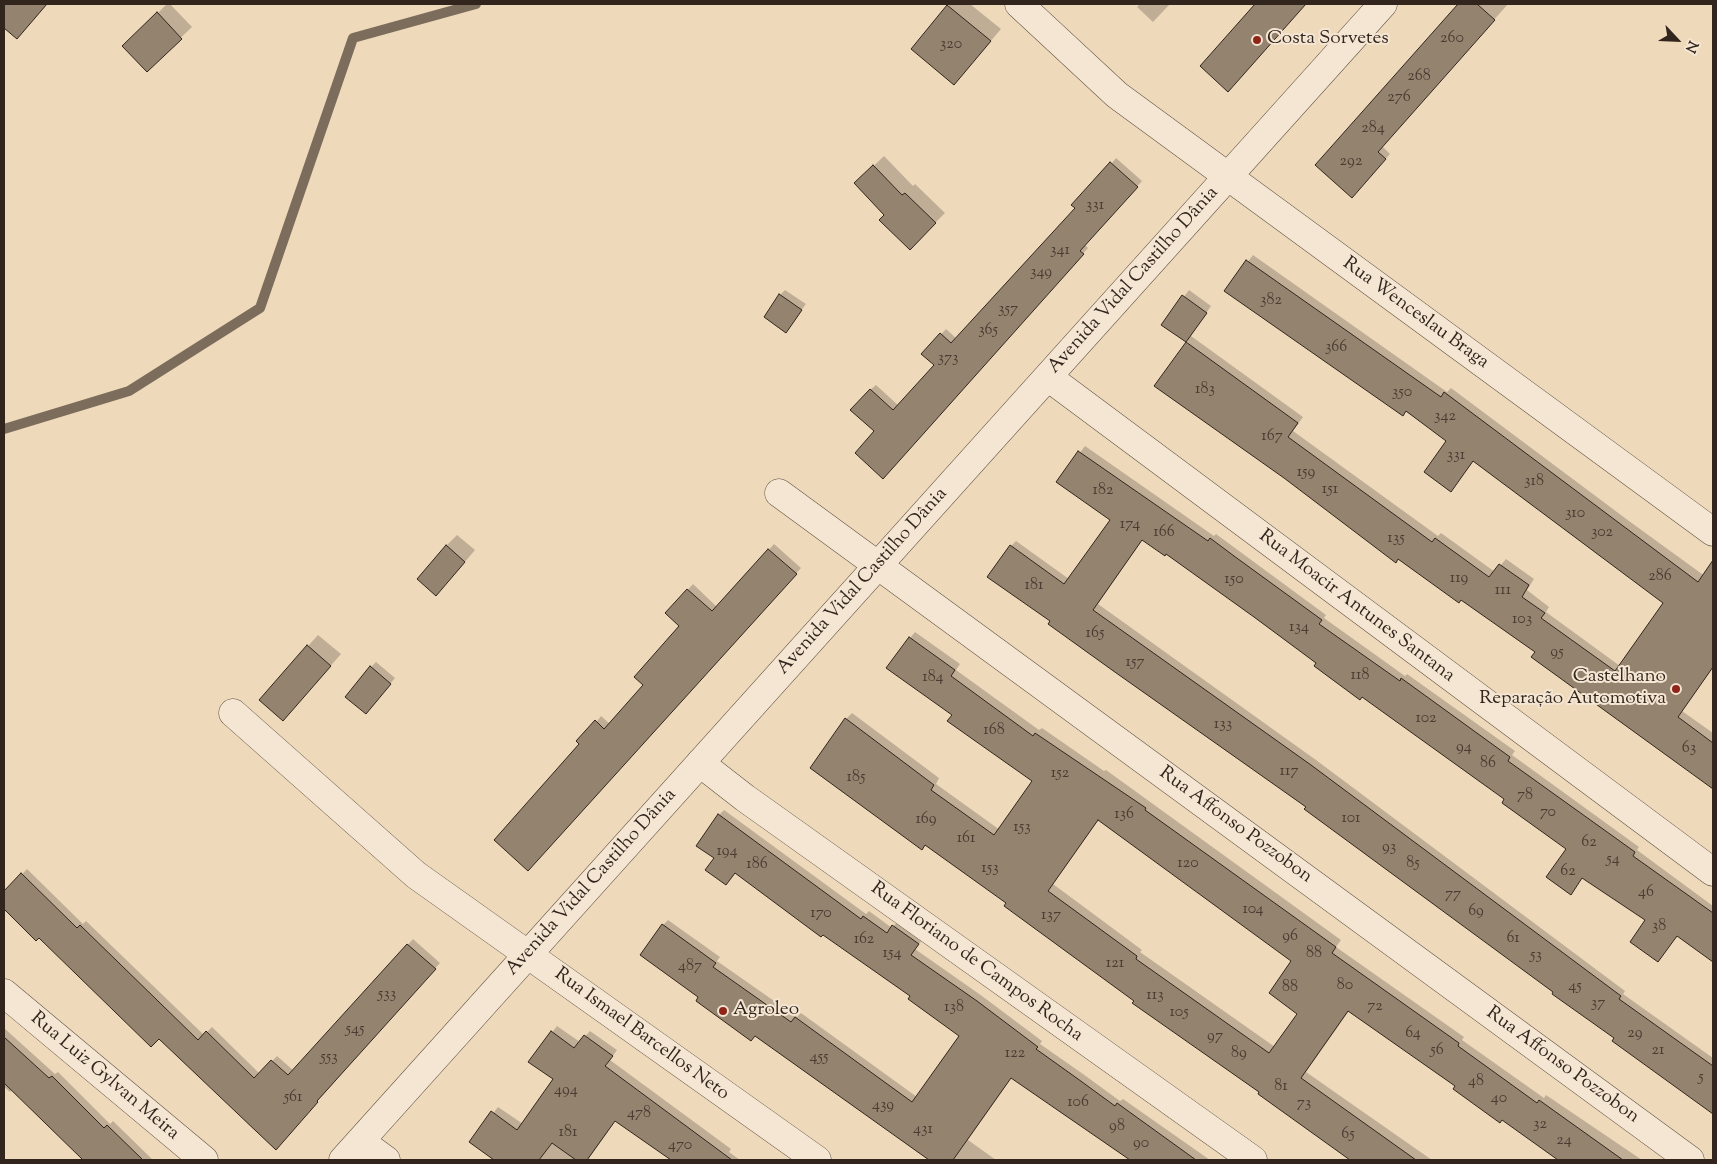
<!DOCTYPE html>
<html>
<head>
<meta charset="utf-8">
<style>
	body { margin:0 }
	#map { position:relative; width:1717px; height:1164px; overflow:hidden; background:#efd9bb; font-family:"Sorts Mill Goudy",serif }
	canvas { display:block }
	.frame { position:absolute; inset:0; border:5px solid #31251d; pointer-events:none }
	.north { position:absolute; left:1652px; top:15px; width:50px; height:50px; -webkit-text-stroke:4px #f5e6d3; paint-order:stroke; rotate:115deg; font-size:14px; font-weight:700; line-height:20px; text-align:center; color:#31251d }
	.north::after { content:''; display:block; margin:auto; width:18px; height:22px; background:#31251d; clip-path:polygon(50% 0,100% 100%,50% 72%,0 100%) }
</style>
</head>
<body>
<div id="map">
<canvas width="1717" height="1164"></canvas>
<div class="frame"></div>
<div class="north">N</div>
</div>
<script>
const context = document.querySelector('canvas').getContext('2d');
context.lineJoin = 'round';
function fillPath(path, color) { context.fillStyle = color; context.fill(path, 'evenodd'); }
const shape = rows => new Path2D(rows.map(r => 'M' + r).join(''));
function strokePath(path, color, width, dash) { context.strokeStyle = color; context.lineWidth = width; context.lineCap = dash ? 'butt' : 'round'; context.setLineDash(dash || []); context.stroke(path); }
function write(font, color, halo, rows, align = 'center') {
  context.font = font + ' "Sorts Mill Goudy",serif'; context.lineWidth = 4; context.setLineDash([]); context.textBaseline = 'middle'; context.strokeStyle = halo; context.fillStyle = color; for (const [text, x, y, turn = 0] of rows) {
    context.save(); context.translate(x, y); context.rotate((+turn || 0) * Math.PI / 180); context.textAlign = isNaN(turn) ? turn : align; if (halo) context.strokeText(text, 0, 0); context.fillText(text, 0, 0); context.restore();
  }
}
const shadow = shape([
	[4,4,47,4,17,37,4,26],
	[167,4,170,4,192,27,147,70,124,46],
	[950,4,970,4,1001,29,954,84,912,49],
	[1140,4,1170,4,1153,22,1137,7],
	[1460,4,1508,4,1382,146,1390,154,1357,191,1317,165],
	[884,156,913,186,915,184,945,213,910,248,885,215,855,184],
	[1116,158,1142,181,1085,245,1088,248,888,472,876,431,870,390,876,385,899,406,935,365,923,354,946,329,957,339,1076,208],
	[1253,255,1447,392,1451,388,1629,521,1713,582,1713,667,1682,711,1713,733,1713,788,1532,657,1536,652,1156,386,1188,342,1163,325,1189,290,1211,306,1191,336,1303,417,1293,431,1438,536,1441,533,1495,572,1506,559,1534,579,1527,590,1549,607,1546,612,1620,666,1665,603,1474,461,1451,490,1448,440,1226,291],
	[785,290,806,304,786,331,780,295],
	[1085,446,1214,536,1216,534,1326,615,1324,618,1405,676,1407,674,1515,751,1512,755,1639,847,1637,850,1713,906,1713,961,1678,935,1658,960,1647,920,1583,877,1570,893,1568,849,1506,799,1166,553,1143,539,1098,604,1316,760,1625,991,1623,994,1713,1058,1713,1112,1614,1041,1615,1038,1555,991,1307,807,1052,621,1011,546,1016,541,1069,579,1112,520,1058,482],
	[457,535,475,550,447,583,446,546],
	[774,544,801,568,533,864,581,743,601,716,610,724,645,685,681,626,667,613,693,584,717,607],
	[915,632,960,664,956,670,1039,730,1042,728,1104,771,1106,770,1341,940,1336,947,1464,1037,1462,1040,1544,1098,1546,1095,1642,1160,1560,1160,1349,1011,1306,1072,1432,1160,1355,1160,1134,1003,1136,1000,1007,903,846,719,852,713,939,778,936,784,1000,830,1034,781,953,715,910,638],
	[1099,819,1293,961,1299,1014,1275,1047,1140,952,1142,950,1053,884],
	[318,635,341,654,283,720,308,646],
	[376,662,395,678,371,707,371,667],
	[724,810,866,914,869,911,892,928,898,921,923,939,915,949,982,996,1042,1041,1040,1044,1083,1074,1120,1101,1123,1099,1210,1160,1132,1160,1012,1077,968,1140,996,1160,930,1160,700,997,663,925,668,920,720,957,717,961,797,1017,801,1013,917,1097,961,1035,911,996,715,858,719,815],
	[27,869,83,924,86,921,204,1035,212,1027,260,1074,277,1056,294,1071,413,939,440,963,275,1149,247,1123,252,1117,39,936,36,939,4,907,4,893],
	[557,1026,580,1042,590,1031,617,1050,610,1060,731,1149,729,1152,740,1160,671,1160,616,1120,588,1160,496,1160,471,1142,498,1107,523,1124,555,1079,530,1062],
	[4,1028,55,1074,58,1072,110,1124,113,1121,153,1160,90,1160,12,1089,10,1092,4,1087]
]);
const stream = shape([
	[4,429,129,391,260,308,353,38,476,4]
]);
const building = shape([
	[4,4,47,4,17,39,4,28,4,4],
	[1255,4,1306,4,1228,92,1200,66,1255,4],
	[1458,4,1477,4,1495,20,1378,152,1386,159,1352,198,1315,165,1458,4],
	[947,5,991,41,954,85,911,49,947,5],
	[157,12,182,39,147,72,122,46,157,12],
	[1110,162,1138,187,1080,251,1084,254,883,479,855,453,874,431,850,410,870,389,893,410,934,365,921,354,940,333,951,343,1075,208,1071,205,1110,162],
	[873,165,902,195,905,193,936,223,910,250,879,220,884,215,854,183,873,165],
	[1246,260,1441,397,1444,392,1698,582,1713,560,1713,667,1678,717,1713,743,1713,789,1531,657,1535,652,1461,600,1459,603,1398,559,1396,563,1284,478,1154,386,1186,342,1161,325,1182,295,1207,313,1186,342,1298,423,1288,437,1432,542,1435,538,1489,577,1499,564,1529,585,1522,597,1545,613,1541,618,1615,671,1663,603,1473,461,1451,492,1424,472,1446,441,1406,411,1403,416,1224,291,1246,260],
	[779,294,802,310,786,333,764,317,779,294],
	[1078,451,1208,541,1210,538,1234,556,1322,620,1319,624,1400,681,1401,678,1510,757,1508,761,1635,852,1633,856,1713,913,1713,962,1677,936,1658,962,1630,942,1645,920,1582,878,1571,895,1546,877,1566,849,1502,803,1504,799,1362,697,1360,700,1314,666,1316,663,1254,617,1166,554,1165,556,1142,540,1093,610,1311,765,1621,996,1619,999,1713,1066,1713,1114,1612,1041,1614,1038,1552,994,1553,992,1304,809,1306,807,1112,670,1048,624,1050,621,987,577,1010,545,1064,584,1110,520,1056,482,1078,451],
	[446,545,465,562,436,596,417,579,446,545],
	[768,549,797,574,528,871,494,840,579,744,576,741,595,720,604,729,643,685,634,677,679,626,665,613,687,589,712,611,768,549],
	[909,637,955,670,951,676,1033,736,1035,733,1146,808,1145,810,1336,947,1332,953,1459,1043,1458,1046,1537,1103,1539,1100,1623,1160,1558,1160,1502,1120,1500,1123,1453,1089,1455,1086,1348,1011,1301,1078,1416,1160,1350,1160,1258,1094,1259,1092,1132,1003,1134,1001,1004,906,1006,903,925,845,922,850,810,768,845,718,934,785,931,790,994,835,1032,781,947,721,952,715,886,668,909,637],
	[1098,820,1291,961,1269,993,1297,1014,1269,1053,1136,959,1137,956,1048,891,1098,820],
	[307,645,331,666,283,721,259,700,307,645],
	[370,666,391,684,366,714,345,697,370,666],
	[718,814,861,919,863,916,887,933,892,925,919,944,911,955,977,1001,1038,1047,1036,1049,1078,1079,1115,1106,1117,1103,1196,1160,1130,1160,1011,1078,953,1160,929,1160,755,1036,751,1041,696,1001,698,997,640,955,662,924,716,963,713,967,791,1022,795,1017,912,1102,959,1036,908,999,910,996,823,935,821,937,735,873,726,885,705,870,714,858,696,846,718,814],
	[21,873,77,928,80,925,198,1040,206,1031,254,1078,271,1060,288,1075,407,944,436,969,317,1101,318,1102,276,1150,159,1039,151,1047,39,938,36,941,4,909,4,891,21,873],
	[551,1031,574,1048,584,1035,613,1056,605,1066,732,1160,671,1160,615,1121,587,1160,576,1160,552,1143,539,1160,494,1160,469,1142,491,1111,517,1130,553,1079,528,1062,551,1031],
	[4,1037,49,1078,52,1076,104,1128,107,1125,143,1160,83,1160,4,1083,4,1037]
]);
const minor = shape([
	[1019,4,1117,95,1713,532],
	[1048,377,1713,872],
	[779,493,1690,1160],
	[233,713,416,875,817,1160],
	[700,763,745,798,1253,1160],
	[4,993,204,1160],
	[360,1141,386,1160],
	[343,1160,1383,4]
]);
const markers = [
	[1257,40,5,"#8f2418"],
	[1676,689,5,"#8f2418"],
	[723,1011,5,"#8f2418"]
];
const numberNames = [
	["260",1452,39],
	["320",951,45],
	["268",1419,77],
	["276",1399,98],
	["284",1373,129],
	["292",1351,162],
	["331",1095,206],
	["341",1060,251],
	["349",1041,273],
	["382",1271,301],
	["357",1008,310],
	["365",988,331],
	["366",1336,348],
	["373",948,359],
	["183",1205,390],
	["350",1402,393],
	["342",1445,417],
	["167",1272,437],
	["331",1456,456],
	["159",1306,473],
	["318",1534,482],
	["151",1330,490],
	["182",1103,491],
	["310",1575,514],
	["174",1130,525],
	["166",1164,533],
	["302",1602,533],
	["135",1396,539],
	["286",1660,577],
	["119",1459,579],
	["150",1234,580],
	["181",1034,586],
	["111",1503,591],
	["103",1522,620],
	["134",1299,628],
	["165",1095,634],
	["95",1557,653],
	["157",1135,663],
	["118",1360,676],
	["184",933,678],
	["102",1426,719],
	["133",1223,725],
	["168",994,731],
	["94",1464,748],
	["63",1689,749],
	["86",1488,764],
	["117",1289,772],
	["152",1060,774],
	["185",856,778],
	["78",1525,796],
	["70",1548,813],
	["136",1124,815],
	["101",1351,819],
	["169",926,820],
	["153",1022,828],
	["161",966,839],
	["62",1589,843],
	["93",1389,848],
	["194",727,852],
	["54",1613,860],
	["120",1188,864],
	["85",1413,864],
	["186",757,865],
	["153",990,869],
	["62",1568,872],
	["46",1646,893],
	["77",1453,895],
	["104",1253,910],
	["69",1476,912],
	["170",821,914],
	["137",1051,916],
	["38",1659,927],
	["96",1290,937],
	["61",1513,939],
	["162",864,940],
	["154",892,954],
	["88",1314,954],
	["53",1536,956],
	["121",1115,964],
	["487",690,967],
	["80",1345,986],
	["45",1575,987],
	["88",1290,988],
	["533",387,995],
	["113",1155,996],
	["37",1598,1004],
	["72",1375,1007],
	["138",954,1008],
	["105",1179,1013],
	["545",355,1030],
	["64",1413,1034],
	["29",1635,1034],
	["97",1215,1037],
	["56",1437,1051],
	["21",1658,1051],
	["122",1015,1054],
	["89",1239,1054],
	["553",329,1058],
	["455",819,1058],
	["5",1701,1078],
	["48",1476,1082],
	["81",1281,1087],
	["494",566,1091],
	["561",293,1098],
	["40",1499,1099],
	["106",1078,1103],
	["73",1304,1104],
	["439",883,1106],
	["478",639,1114],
	["32",1540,1125],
	["98",1117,1127],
	["431",923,1130],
	["181",568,1133],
	["65",1348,1135],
	["24",1564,1141],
	["90",1141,1144],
	["470",680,1146]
];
const poiNames = [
	["Costa Sorvetes",1267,40],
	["Castelhano",1666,678,"right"],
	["Reparação Automotiva",1666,700,"right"],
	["Agroleo",733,1011]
];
const streetNames = [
	["Avenida Vidal Castilho Dânia",1134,281,-48],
	["Rua Wenceslau Braga",1415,314,36],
	["Avenida Vidal Castilho Dânia",863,582,-48],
	["Rua Moacir Antunes Santana",1356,607,37],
	["Rua Affonso Pozzobon",1235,826,36],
	["Avenida Vidal Castilho Dânia",592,883,-48],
	["Rua Floriano de Campos Rocha",976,963,36],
	["Rua Ismael Barcellos Neto",641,1035,36],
	["Rua Affonso Pozzobon",1562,1066,36],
	["Rua Luiz Gylvan Meira",104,1077,40]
];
fillPath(shadow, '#0003');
strokePath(stream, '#7c6c5b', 10);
fillPath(building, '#94836f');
strokePath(building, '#31251d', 1);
strokePath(minor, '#605244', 29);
strokePath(minor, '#f5e6d3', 28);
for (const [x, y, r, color] of markers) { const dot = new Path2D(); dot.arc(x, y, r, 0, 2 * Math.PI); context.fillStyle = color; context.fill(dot); strokePath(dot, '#f5e6d3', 2); }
write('16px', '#4a3c32', null, numberNames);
write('19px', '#31251d', '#f5e6d3', poiNames, 'left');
write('19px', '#31251d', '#f5e6d3', streetNames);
</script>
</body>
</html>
